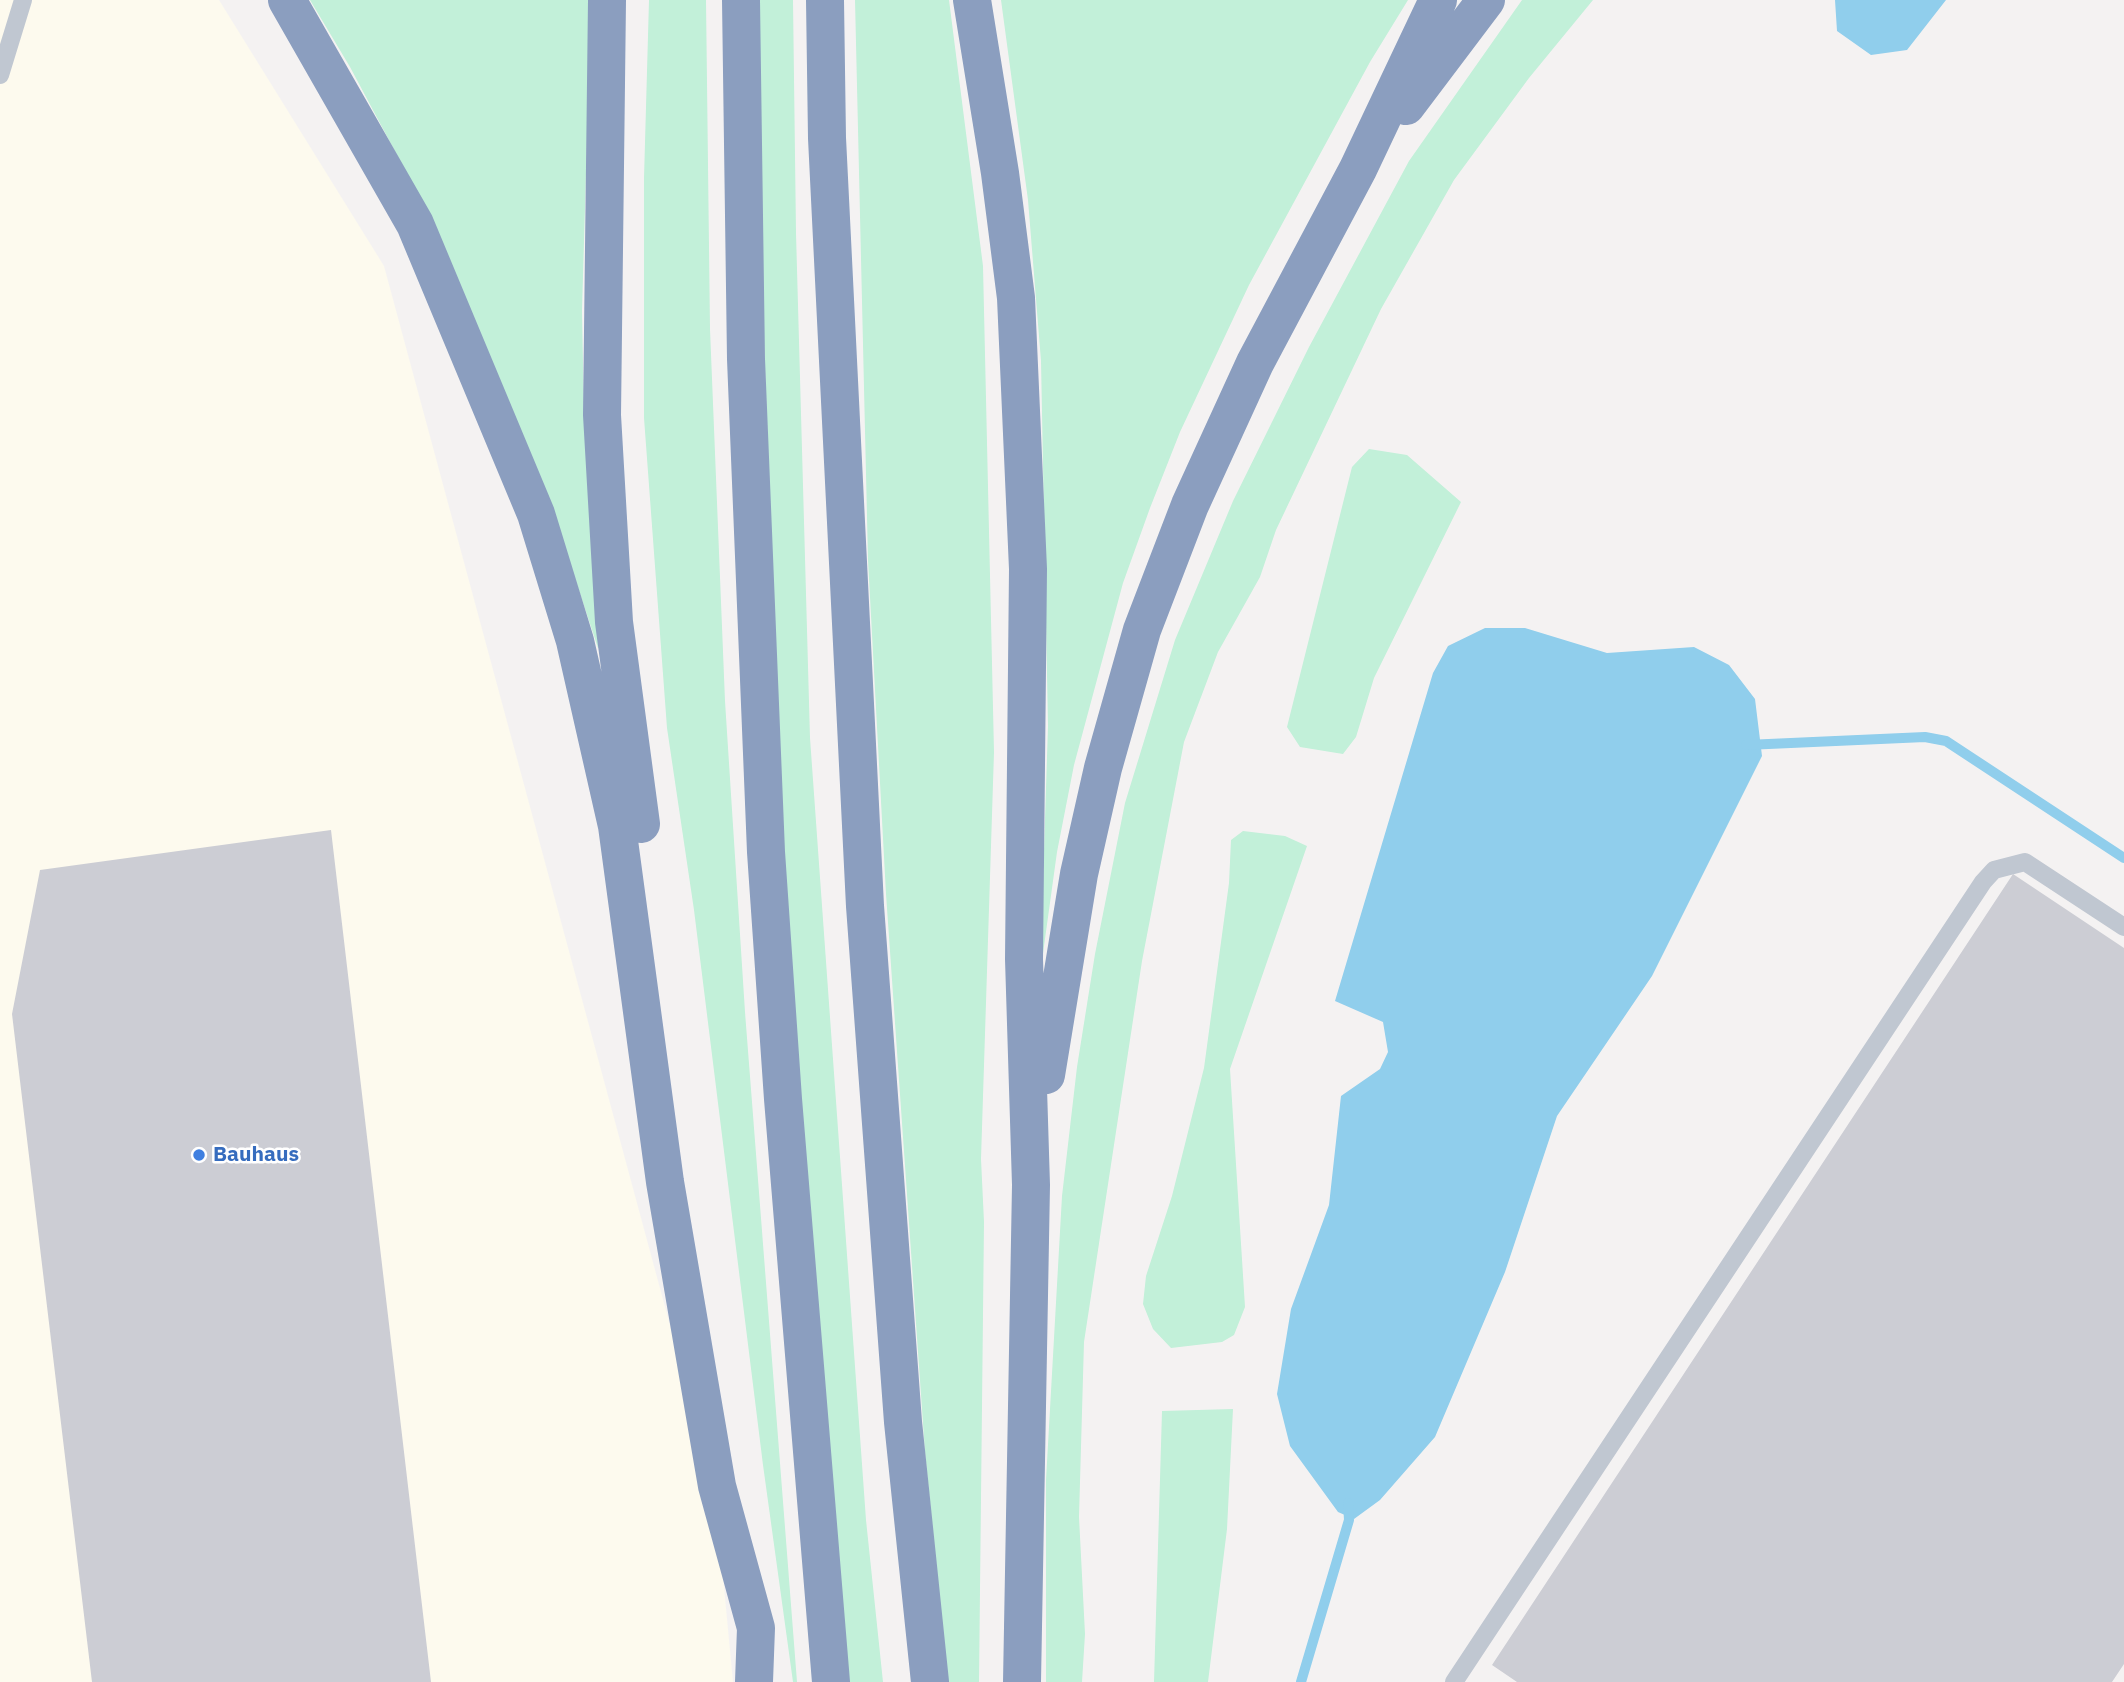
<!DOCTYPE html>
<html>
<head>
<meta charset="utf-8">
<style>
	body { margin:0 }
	canvas { display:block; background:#f4f2f2 }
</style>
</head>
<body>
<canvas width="2124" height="1682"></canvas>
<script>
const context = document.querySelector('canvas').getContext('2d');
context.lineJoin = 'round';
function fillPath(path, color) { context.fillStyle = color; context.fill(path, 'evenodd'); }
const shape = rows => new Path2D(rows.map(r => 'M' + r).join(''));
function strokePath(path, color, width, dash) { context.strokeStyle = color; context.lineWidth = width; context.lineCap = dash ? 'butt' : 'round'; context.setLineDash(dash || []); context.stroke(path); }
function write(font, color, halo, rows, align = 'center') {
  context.font = font + ' "IBM Plex Sans",sans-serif'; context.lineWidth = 5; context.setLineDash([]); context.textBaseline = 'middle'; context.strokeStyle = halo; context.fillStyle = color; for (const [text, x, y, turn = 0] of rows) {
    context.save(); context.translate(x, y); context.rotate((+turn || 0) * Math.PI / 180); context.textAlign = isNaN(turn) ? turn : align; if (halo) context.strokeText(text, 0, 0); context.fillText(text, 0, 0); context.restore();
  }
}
const commercial = shape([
	[0,0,219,0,384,266,715,1492,733,1682,0,1682]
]);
const green = shape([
	[310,0,591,0,582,311,584,415,603,648,598,648,559,530,429,215,350,67],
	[649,0,706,0,710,329,725,701,745,1012,797,1682,793,1682,763,1465,694,910,667,728,644,418,644,178],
	[751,0,793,0,796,233,810,738,866,1520,883,1682,842,1682,789,1001],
	[855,0,949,0,983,266,994,752,981,1159,984,1222,979,1682,948,1682,925,1452,886,894,868,560],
	[1001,0,1408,0,1370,62,1249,285,1180,432,1150,508,1123,583,1074,765,1057,852,1040,975,1048,726,1041,361,1028,200],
	[1522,0,1593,0,1529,78,1454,180,1381,309,1276,530,1260,577,1218,652,1184,742,1142,961,1084,1342,1079,1517,1085,1634,1082,1682,1046,1682,1046,1480,1062,1196,1077,1067,1095,954,1125,803,1175,640,1233,501,1309,347,1409,161],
	[1369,449,1407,455,1461,502,1374,678,1356,737,1343,754,1300,747,1287,727,1352,467],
	[1243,831,1285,836,1307,846,1230,1069,1245,1307,1234,1335,1222,1342,1171,1348,1153,1329,1143,1304,1146,1276,1172,1196,1204,1068,1229,883,1231,840],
	[1233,1409,1227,1529,1208,1682,1154,1682,1162,1411]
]);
const water = shape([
	[1835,0,1946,0,1907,50,1871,55,1837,31],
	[1485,628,1525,628,1607,653,1694,647,1729,665,1755,699,1762,756,1652,976,1557,1116,1505,1272,1435,1437,1380,1500,1354,1519,1338,1512,1290,1446,1277,1394,1291,1309,1329,1205,1341,1096,1380,1069,1388,1052,1383,1022,1335,1001,1433,673,1448,646]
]);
const stream = shape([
	[1746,745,1925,737,1946,741,2124,858],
	[1301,1682,1349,1520,1348,1503]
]);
const building = shape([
	[331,830,431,1682,92,1682,12,1014,40,870],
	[2013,874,2124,948,2124,1664,2112,1682,1517,1682,1492,1665]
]);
const lane = shape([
	[0,75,23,0],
	[1454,1682,1983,882,1994,870,2025,862,2124,927]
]);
const highway = shape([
	[287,0,415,224,536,514,575,641,617,826,665,1182,717,1486,756,1628,754,1682],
	[607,0,602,415,614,622,641,824],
	[741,0,746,359,766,852,783,1099,831,1682],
	[825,0,827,138,865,906,903,1422,930,1682],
	[972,0,1000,173,1016,298,1028,569,1024,959,1031,1185,1022,1682],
	[1406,106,1486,0],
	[1046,1075,1079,874,1103,768,1142,630,1190,505,1255,363,1358,169,1438,0]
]);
const markers = [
	[199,1155,7,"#3f7fe0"]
];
const shopNames = [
	["Bauhaus",213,1155]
];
fillPath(commercial, '#fdfaee');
fillPath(green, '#c2f0d9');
fillPath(water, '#90ceec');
strokePath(stream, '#90ceec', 10);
fillPath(building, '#cccdd4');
strokePath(lane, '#c0c7d1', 18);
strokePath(highway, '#8b9ebf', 38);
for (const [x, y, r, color] of markers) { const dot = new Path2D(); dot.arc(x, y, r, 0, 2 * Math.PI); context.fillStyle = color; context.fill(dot); strokePath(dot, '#fff', 2.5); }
write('bold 21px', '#366cbe', '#fff', shopNames, 'left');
</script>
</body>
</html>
